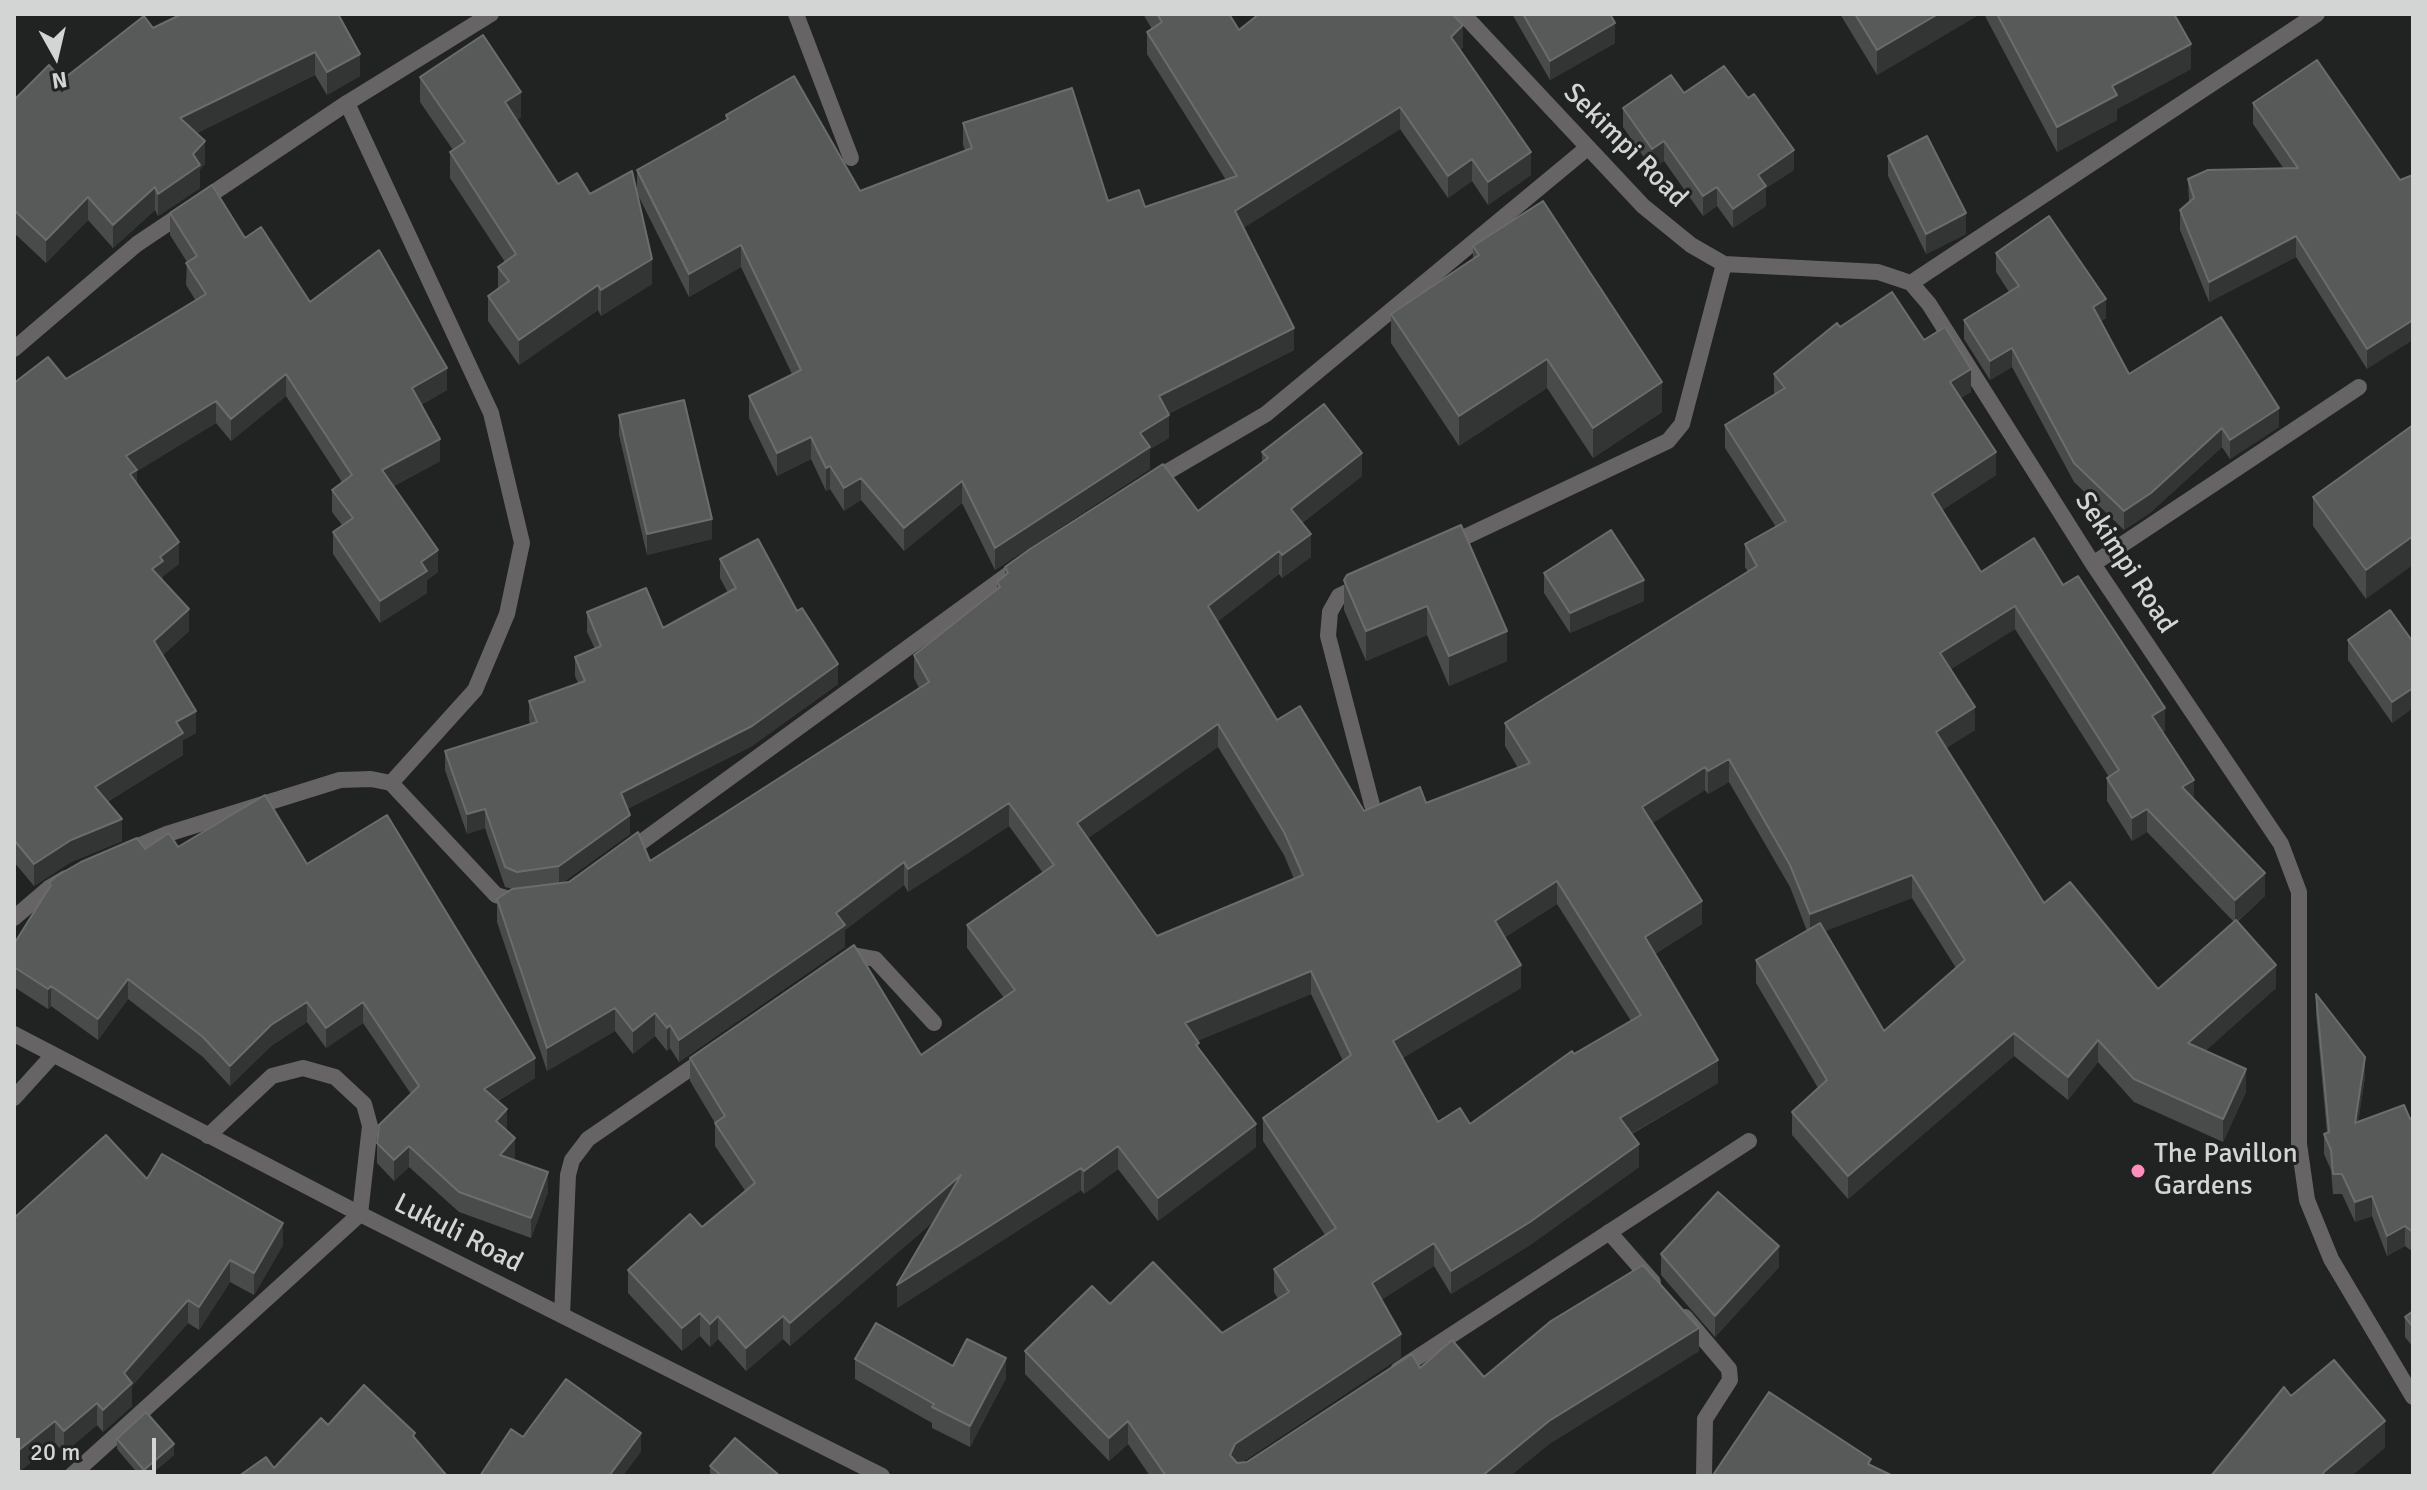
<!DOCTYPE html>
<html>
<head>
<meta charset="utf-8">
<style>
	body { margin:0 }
	#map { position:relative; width:2427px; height:1490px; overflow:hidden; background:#202321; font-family:Signika,sans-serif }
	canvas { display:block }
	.frame { position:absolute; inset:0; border:16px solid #d2d5d3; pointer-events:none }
	.north { position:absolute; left:16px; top:16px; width:80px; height:80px; -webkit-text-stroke:6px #202321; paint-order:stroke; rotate:172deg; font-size:22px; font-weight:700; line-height:32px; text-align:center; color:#d2d5d3 }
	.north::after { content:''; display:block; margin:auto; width:28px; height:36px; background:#d2d5d3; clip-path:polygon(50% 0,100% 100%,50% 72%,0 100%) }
	.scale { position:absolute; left:16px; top:1438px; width:140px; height:36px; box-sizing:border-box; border:4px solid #d2d5d3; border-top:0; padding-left:10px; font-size:24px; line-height:28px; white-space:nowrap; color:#d2d5d3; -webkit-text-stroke:6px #202321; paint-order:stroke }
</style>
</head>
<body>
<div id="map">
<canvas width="2427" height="1490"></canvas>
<div class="frame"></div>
<div class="north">N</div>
<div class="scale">20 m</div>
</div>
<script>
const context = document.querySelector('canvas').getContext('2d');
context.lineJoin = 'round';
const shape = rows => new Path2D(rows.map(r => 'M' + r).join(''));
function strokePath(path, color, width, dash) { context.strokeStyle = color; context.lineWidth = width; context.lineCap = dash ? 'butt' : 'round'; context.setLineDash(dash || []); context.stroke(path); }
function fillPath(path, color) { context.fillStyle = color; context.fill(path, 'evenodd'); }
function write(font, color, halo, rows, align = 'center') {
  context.font = font + ' Signika,sans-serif'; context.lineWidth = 6; context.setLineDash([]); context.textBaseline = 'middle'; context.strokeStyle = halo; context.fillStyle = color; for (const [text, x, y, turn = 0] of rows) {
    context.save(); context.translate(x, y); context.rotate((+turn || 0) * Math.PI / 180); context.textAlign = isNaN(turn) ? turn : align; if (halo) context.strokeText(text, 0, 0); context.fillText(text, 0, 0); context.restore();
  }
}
const service = shape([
	[347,103,491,413,522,543,507,614,475,690,391,783],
	[208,1136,272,1076,303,1068,335,1077,364,1104,370,1126,360,1214],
	[1609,1232,1653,1282],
	[1685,1317,1729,1369,1730,1380,1705,1419,1704,1476]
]);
const minor = shape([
	[796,14,851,158],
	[1463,14,1643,206,1691,245,1724,264,1878,272,1911,283,1929,304,2093,564,2281,844,2299,892,2299,1144,2307,1200,2331,1259,2413,1397],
	[1911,283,2317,14],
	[14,349,137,244,347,103,491,14],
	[1150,482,1266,414,1586,149],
	[1448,545,1668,441,1682,424,1724,264],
	[2093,564,2359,387],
	[1362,585,1339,596,1330,612,1328,636,1372,805],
	[124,852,167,834,340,780,371,779,391,783,496,895,519,902],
	[625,854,1013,571],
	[14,918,49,888,66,878],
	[844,962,853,955,875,959,934,1023],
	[14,1098,53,1055],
	[562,1315,568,1175,572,1160,588,1139,707,1057],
	[1398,1370,1749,1141],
	[71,1476,360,1214]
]);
const tertiary = shape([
	[14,1034,360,1214,882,1476]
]);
const wall = shape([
	[338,14,360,76,327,95,315,75,197,133,205,164,200,169,200,188,158,216,155,210,113,248,88,220,46,263,14,233,14,100,62,80,153,28],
	[1143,14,1229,14,1239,30,1463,47,1460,50,1531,175,1488,205,1472,181,1448,198,1400,129,1243,228,1294,350,1168,414,1169,438,1150,449,1150,469,995,570,962,503,904,551,861,500,844,511,830,489,826,491,811,459,777,476,749,418,749,396,792,374,741,267,689,297,637,193,637,170,726,121,726,115,860,191,965,150,963,145,963,123,1108,201,1145,207,1226,180,1147,54,1147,32,1152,29],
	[1512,14,1610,14,1615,43,1550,80],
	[1840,14,1980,14,1877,75],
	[1984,14,2174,14,2191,69,2117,109,2117,120,2057,152],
	[420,77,521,117,517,120,558,184,590,194,652,284,601,316,598,310,519,365,488,321,488,296,498,289,498,267,505,262,450,178,450,152,453,150,420,102],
	[1684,93,1794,170,1766,188,1766,206,1733,228,1717,206,1703,216,1664,161,1652,169,1623,127,1623,108],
	[2253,103,2400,180,2367,369,2296,257,2209,302,2180,230,2180,210,2189,202,2188,179,2284,169,2253,124],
	[1888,156,1966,234,1926,254,1888,176],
	[170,213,245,238,310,302,447,390,421,405,440,461,394,486,438,572,427,580,427,593,380,623,333,554,333,532,342,525,332,512,332,490,342,482,286,396,231,441,216,423,137,471,137,483,179,564,163,576,163,581,189,631,163,655,196,733,183,740,183,755,107,802,122,841,71,862,34,886,14,862,14,383,66,379,196,301,186,285,187,262,170,235],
	[1473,246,1662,412,1593,458,1547,388,1459,446,1391,343,1391,314,1473,259],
	[1996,253,2106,318,2101,321,2129,374,2279,427,2230,459,2222,447,2151,512,2124,530,2074,482,2012,367,1990,380,1964,339,1964,320,2009,292,1996,272],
	[1840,327,1924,340,1971,392,1960,398,1996,475,1942,510,1981,572,2063,585,2165,730,2163,732,2194,800,2265,896,2237,922,2276,988,2205,1051,2246,1092,2223,1142,2134,1102,2098,1062,2068,1100,2014,1056,1848,1199,1792,1135,1792,1112,1818,1088,1756,983,1756,960,1807,931,1790,887,1729,782,1708,794,1705,790,1652,823,1702,924,1655,954,1718,1083,1632,1134,1639,1167,1530,1245,1451,1294,1434,1266,1381,1300,1401,1357,1241,1463,1247,1462,1420,1368,1484,1377,1699,1351,1549,1444,1510,1476,1150,1476,1128,1444,1109,1461,1025,1374,1025,1351,1110,1304,1222,1333,1278,1299,1274,1292,1274,1269,1325,1235,1263,1141,1263,1118,1343,1061,1311,994,1197,1041,1199,1048,1256,1147,1158,1221,1118,1169,1084,1194,1081,1190,897,1308,934,1221,790,1346,783,1339,746,1371,718,1339,710,1347,700,1336,682,1351,628,1293,628,1270,702,1227,746,1192,715,1146,715,1123,690,1081,690,1058,921,1055,1004,998,967,948,967,925,1043,873,1009,826,908,892,904,885,845,930,845,947,679,1062,670,1048,667,1051,655,1036,633,1054,615,1031,547,1071,497,922,497,899,513,889,505,887,485,828,467,834,445,770,445,751,530,724,529,720,529,701,578,683,575,676,575,657,595,649,587,632,587,612,663,628,728,593,720,578,720,559,797,611,838,684,752,746,627,809,630,834,562,883,650,861,919,688,914,678,914,655,997,590,997,582,1005,575,1005,567,1198,511,1262,462,1262,452,1362,476,1302,523,1311,557,1282,578,1279,574,1217,622,1277,720,1364,811,1426,803,1518,768,1505,746,1505,723,1748,572,1745,567,1745,544,1776,527,1725,448,1725,425,1774,394,1774,374],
	[2015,629,2109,777,2107,778,2107,801,2132,841,2147,832,2234,922,2158,989,2044,903,1946,748,1975,730,1951,669],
	[1218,747,1284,855,1294,879,1157,936,1088,838],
	[1912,898,1956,968,1884,1031,1825,931],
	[1557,904,1631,1021,1574,1054,1470,1124,1438,1122,1402,1058,1521,988,1505,937],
	[619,415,712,539,647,555,619,435],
	[2413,425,2366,599,2313,526,2313,497],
	[1461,525,1507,661,1449,686,1427,635,1366,661,1344,610,1344,580],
	[1544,573,1644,601,1570,633,1544,593],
	[2348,640,2413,642,2413,708,2392,723,2348,660],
	[178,847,307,864,535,1078,498,1101,515,1158,514,1160,548,1192,531,1238,459,1212,409,1167,394,1181,377,1163,377,1143,411,1094,363,1023,326,1048,307,1022,271,1046,230,1086,203,1057,128,999,98,1040,51,1006,48,1009,14,987,14,944,49,889,49,883,145,849],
	[2316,994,2365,1077,2358,1122,2410,1119,2413,1117,2413,1252,2405,1246,2387,1256,2372,1216,2355,1222,2342,1194,2333,1194,2331,1170,2324,1154,2324,1134,2327,1133,2316,1014],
	[147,1179,283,1245,254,1295,230,1282,199,1330,188,1323,132,1386,132,1406,103,1432,97,1425,64,1453,55,1443,14,1476],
	[1661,1254,1779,1267,1715,1337,1661,1275],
	[2413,1311,2413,1347,2405,1337,2405,1317],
	[855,1359,953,1366,1006,1378,970,1447,932,1428,932,1423,855,1379],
	[117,1439,174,1455,149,1476,140,1476,117,1449],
	[710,1466,780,1476,710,1476]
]);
const shadedWall = shape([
	[1938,14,1980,14,1877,75,1877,50],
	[1615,23,1615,43,1550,80,1550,61],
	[1463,25,1463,47,1451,59,1451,37],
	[2191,44,2191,69,2117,109,2117,120,2057,152,2057,127,2112,86],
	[315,52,315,75,180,141,180,118],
	[360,54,360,76,327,95,327,72],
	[521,92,521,117,505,128,505,102],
	[1400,107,1400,129,1235,233,1235,211],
	[205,141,205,164,200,169,200,188,158,216,158,194],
	[1664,141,1664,161,1652,169,1652,149],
	[1794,150,1794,170,1766,188,1766,206,1733,228,1733,209,1758,175],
	[1531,152,1531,175,1488,205,1488,182],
	[1472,159,1472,181,1448,198,1448,176],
	[155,187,155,210,113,248,113,225],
	[1717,187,1717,206,1703,216,1703,196],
	[88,197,88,220,46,263,46,240],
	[1966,213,1966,234,1926,254,1926,234],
	[2296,236,2296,257,2209,302,2209,282],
	[741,245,741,267,689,297,689,274],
	[652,259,652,284,601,316,601,290],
	[598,285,598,310,519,365,519,340],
	[2106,299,2106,318,2093,326,2093,307],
	[2413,320,2413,340,2367,369,2367,349],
	[1294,328,1294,350,1159,418,1159,396],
	[2012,348,2012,367,1990,380,1990,361],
	[1547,359,1547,388,1459,446,1459,416],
	[447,368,447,390,412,410,412,388],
	[1971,369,1971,392,1950,405,1950,382],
	[286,374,286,396,231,441,231,419],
	[1662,382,1662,412,1593,458,1593,428],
	[216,401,216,423,137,471,137,492,130,496,126,456],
	[2279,408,2279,427,2230,459,2230,440],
	[1169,415,1169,438,1150,449,1150,469,995,570,995,548,1140,433],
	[2222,428,2222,447,2151,512,2124,530,2124,511],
	[811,437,811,459,777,476,777,453],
	[440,439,440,461,382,492,382,470],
	[1996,452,1996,475,1932,517,1932,494],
	[1362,453,1362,476,1291,531,1291,509],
	[830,466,830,489,826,491,826,468],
	[861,478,861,500,844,511,844,488],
	[962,481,962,503,904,551,904,528],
	[712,519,712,539,647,555,647,534],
	[1311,534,1311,557,1282,578,1282,555],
	[2413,536,2413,565,2366,599,2366,570],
	[179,542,179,564,163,576,163,583,152,569,160,557],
	[438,550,438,572,427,580,427,593,380,623,380,601,421,562],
	[1279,551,1279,574,1208,629,1208,606],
	[1644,580,1644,601,1570,633,1570,613],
	[1427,606,1427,635,1366,661,1366,631],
	[2015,606,2015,629,1940,676,1940,653],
	[189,609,189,631,154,663,154,641],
	[1507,631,1507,661,1449,686,1449,656],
	[838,664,838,684,752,746,621,812,621,793],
	[2413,688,2413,708,2392,723,2392,702],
	[1975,707,1975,730,1936,755,1936,732],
	[2165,708,2165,730,2152,738,2152,716],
	[196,711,196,733,183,740,183,755,95,809,95,787,176,722],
	[1218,724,1218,747,1077,846,1077,823],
	[1729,759,1729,782,1708,794,1708,771],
	[1705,767,1705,790,1642,830,1642,807],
	[2194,780,2194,803,2182,787],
	[1009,803,1009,826,908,892,908,869],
	[485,809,485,828,467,834,467,814],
	[2147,809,2147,832,2132,841,2132,818],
	[630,815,630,834,559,885,559,866],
	[122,819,122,841,71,862,34,886,34,864,71,840],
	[904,862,904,885,845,930,845,947,679,1062,679,1040,836,913],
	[2265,873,2265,896,2235,923,2235,900],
	[1912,875,1912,898,1810,937,1810,914],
	[1557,881,1557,904,1495,944,1495,921],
	[1702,901,1702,924,1645,960,1645,937],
	[1521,965,1521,988,1393,1064,1393,1041],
	[2276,965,2276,988,2188,1066,2188,1043],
	[1311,971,1311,994,1185,1046,1185,1023],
	[128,979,128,999,98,1040,98,1019],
	[51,986,51,1006,48,1009,48,989],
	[307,1002,307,1022,271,1046,230,1086,230,1066,271,1025],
	[363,1002,363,1023,326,1048,326,1028],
	[615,1008,615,1031,547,1071,547,1048],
	[655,1013,655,1036,633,1054,633,1031],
	[670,1025,670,1048,667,1051,667,1028],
	[2014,1033,2014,1056,1848,1199,1848,1176],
	[2098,1040,2098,1062,2068,1100,2068,1077],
	[2365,1057,2365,1077,2355,1143,2355,1123],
	[535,1058,535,1078,484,1109,484,1089],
	[1718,1060,1718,1083,1620,1140,1620,1118],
	[2246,1069,2246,1092,2223,1142,2223,1119],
	[507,1109,507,1129,496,1141,496,1121],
	[1256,1124,1256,1147,1158,1221,1158,1198],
	[515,1138,515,1158,500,1175,500,1155],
	[1639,1144,1639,1167,1530,1245,1451,1294,1451,1271],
	[409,1146,409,1167,394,1181,394,1160],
	[1118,1146,1118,1169,1084,1194,1084,1171],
	[1081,1168,1081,1190,897,1308,897,1285],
	[548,1172,548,1192,531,1238,531,1218],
	[961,1175,961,1198,790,1346,790,1323],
	[2372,1196,2372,1216,2355,1222,2355,1202],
	[283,1223,283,1245,254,1295,254,1273],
	[2405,1226,2405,1246,2387,1256,2387,1236],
	[1434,1243,1434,1266,1372,1306,1372,1283],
	[1779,1246,1779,1267,1715,1337,1715,1316],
	[230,1260,230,1282,199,1330,199,1307],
	[188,1300,188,1323,132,1386,132,1406,103,1432,103,1410,124,1373],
	[700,1313,700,1336,682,1351,682,1328],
	[718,1316,718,1339,710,1347,710,1324],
	[783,1316,783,1339,746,1371,746,1348],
	[1699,1328,1699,1351,1549,1444,1510,1476,1482,1476,1549,1421],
	[1401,1334,1401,1357,1235,1467,1230,1455,1235,1444],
	[1006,1358,1006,1378,970,1447,970,1426],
	[97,1403,97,1425,64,1453,64,1431],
	[55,1421,55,1443,14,1476,14,1454],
	[1128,1421,1128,1444,1109,1461,1109,1438],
	[2385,1421,2385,1448,2352,1476,2321,1476,2325,1471],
	[641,1433,641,1452,623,1476,609,1476],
	[174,1444,174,1455,149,1476,144,1476,144,1470]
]);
const building = shape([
	[182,14,338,14,360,54,327,72,315,52,180,118,205,141,193,154,200,165,158,194,155,187,113,225,88,197,46,240,14,210,14,100,49,65,62,80,144,16,153,28,182,14],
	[1157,14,1229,14,1239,30,1259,14,1452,14,1463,25,1451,37,1531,152,1488,182,1472,159,1448,176,1400,107,1235,211,1294,328,1159,396,1169,415,1140,433,1150,447,995,548,962,481,904,528,861,478,844,488,830,466,826,468,811,437,777,453,749,396,801,370,741,245,689,274,637,170,728,119,726,115,794,76,860,191,972,148,963,123,1072,88,1108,201,1139,190,1145,207,1237,176,1147,32,1162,22,1157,14],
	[1523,14,1610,14,1615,23,1550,61,1523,14],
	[1855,14,1938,14,1877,50,1855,14],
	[1997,14,2174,14,2191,44,2112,86,2117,95,2057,127,1997,14],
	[483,35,521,92,505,102,558,184,577,173,590,194,632,171,652,259,601,290,598,285,519,340,488,296,509,281,498,267,516,254,450,152,465,142,420,77,483,35],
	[2317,60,2400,180,2413,175,2413,320,2367,349,2296,236,2209,282,2180,210,2194,198,2188,179,2208,170,2298,168,2253,103,2317,60],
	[1724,66,1748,98,1754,94,1794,150,1758,175,1766,186,1733,209,1717,187,1703,196,1664,141,1652,149,1623,108,1671,75,1684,93,1724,66],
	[1927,136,1966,213,1926,234,1888,156,1927,136],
	[212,185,245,238,261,227,310,302,379,250,447,368,412,388,440,439,382,470,438,550,421,562,427,571,380,601,333,532,353,518,332,490,352,475,286,374,231,419,216,401,126,456,137,470,130,474,179,542,160,557,163,561,152,569,189,609,154,641,196,711,176,722,183,733,95,787,122,819,71,840,34,864,14,840,14,383,48,357,66,379,206,294,186,263,197,256,170,213,212,185],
	[1543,201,1662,382,1593,428,1547,359,1459,416,1391,314,1479,255,1473,246,1543,201],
	[2049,216,2106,299,2093,307,2129,374,2221,317,2279,408,2230,440,2222,428,2151,493,2124,511,2074,463,2012,348,1990,361,1964,320,2019,286,1996,253,2049,216],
	[1892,292,1924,340,1945,327,1971,369,1950,382,1996,452,1932,494,1981,572,2034,538,2063,585,2078,576,2165,708,2152,716,2194,780,2182,787,2265,873,2235,900,2147,809,2132,818,2107,778,2119,770,2015,606,1940,653,1975,707,1936,732,2044,903,2070,882,2158,989,2236,920,2276,965,2188,1043,2246,1069,2223,1119,2134,1079,2098,1040,2068,1077,2014,1033,1848,1176,1792,1112,1827,1080,1756,960,1820,923,1884,1031,1965,960,1912,875,1810,914,1790,865,1729,759,1708,771,1705,767,1642,807,1702,901,1645,937,1718,1060,1620,1118,1639,1144,1530,1222,1451,1271,1434,1243,1372,1283,1401,1334,1235,1444,1230,1455,1237,1463,1247,1462,1412,1354,1420,1368,1452,1340,1484,1377,1551,1321,1643,1265,1699,1328,1549,1421,1482,1476,1166,1476,1128,1421,1109,1438,1025,1351,1092,1286,1110,1304,1153,1262,1222,1333,1289,1292,1274,1269,1336,1228,1263,1118,1351,1055,1311,971,1185,1023,1199,1043,1196,1045,1256,1124,1158,1198,1118,1146,1084,1171,1081,1168,897,1285,961,1175,790,1323,783,1316,746,1348,718,1316,710,1324,700,1313,682,1328,628,1270,690,1214,702,1227,755,1183,715,1123,725,1116,690,1058,854,945,921,1055,1015,990,967,925,1054,865,1009,803,908,869,904,862,836,913,845,925,679,1040,670,1025,667,1028,655,1013,633,1031,615,1008,547,1048,497,899,512,889,569,882,638,832,650,861,929,682,914,655,1000,587,997,582,1008,573,1005,567,1030,549,1163,464,1198,511,1268,458,1262,452,1324,404,1362,453,1291,509,1311,534,1282,555,1279,551,1208,606,1277,720,1300,706,1364,811,1420,787,1426,803,1530,763,1505,723,1757,566,1745,544,1786,521,1725,425,1785,388,1774,374,1837,323,1840,327,1892,292],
	[1218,724,1284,832,1303,875,1157,936,1077,823,1218,724],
	[1557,881,1641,1015,1574,1054,1572,1051,1470,1124,1460,1108,1438,1122,1393,1041,1521,965,1495,921,1557,881],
	[684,400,712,519,647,534,619,415,684,400],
	[2413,425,2413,536,2366,570,2313,497,2413,425],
	[1461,525,1507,631,1449,656,1427,606,1366,631,1344,580,1347,575,1461,525],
	[1611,530,1644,580,1570,613,1544,573,1611,530],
	[758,539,797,611,802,608,838,664,752,726,621,793,630,815,559,866,517,872,505,867,485,809,467,814,445,751,537,722,529,701,585,681,575,657,601,646,587,612,646,588,663,628,736,588,720,559,758,539],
	[2390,610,2413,642,2413,688,2392,702,2348,640,2390,610],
	[265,795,307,864,387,815,535,1058,484,1089,507,1109,496,1121,515,1138,500,1155,548,1172,531,1218,459,1192,409,1146,394,1160,377,1143,379,1125,419,1086,363,1002,326,1028,307,1002,271,1025,230,1066,203,1037,128,979,98,1019,51,986,48,989,14,967,14,944,51,885,49,883,55,877,81,862,137,838,145,849,169,833,178,847,265,795],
	[2316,994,2365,1057,2355,1123,2404,1105,2410,1119,2413,1117,2413,1232,2405,1226,2387,1236,2372,1196,2355,1202,2342,1174,2333,1174,2331,1150,2324,1134,2329,1132,2316,994],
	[106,1135,147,1179,162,1154,283,1223,254,1273,230,1260,199,1307,188,1300,124,1373,132,1383,103,1410,97,1403,64,1431,55,1421,14,1454,14,1218,106,1135],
	[1718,1192,1779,1246,1715,1316,1661,1254,1718,1192],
	[2413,1311,2413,1327,2405,1317,2413,1311],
	[876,1323,953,1366,967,1339,1006,1358,970,1426,932,1407,934,1404,855,1359,876,1323],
	[2334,1360,2385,1421,2325,1471,2321,1476,2211,1476,2284,1387,2291,1396,2334,1360],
	[566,1379,641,1433,609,1476,480,1476,511,1429,523,1437,566,1379],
	[364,1385,415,1433,413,1436,447,1476,239,1476,266,1457,274,1468,321,1418,328,1425,364,1385],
	[1769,1392,1871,1459,1868,1464,1893,1476,1715,1476,1713,1475,1769,1392],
	[146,1412,174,1444,144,1470,117,1439,146,1412],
	[735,1438,780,1476,722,1476,710,1466,735,1438]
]);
const markers = [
	[2138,1171,8,"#fe8ebc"]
];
const streetNames = [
	["Sekimpi Road",1625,146,45],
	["Sekimpi Road",2125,563,57],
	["Lukuli Road",458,1234,27]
];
const poiNames = [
	["The Pavillon",2154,1155],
	["Gardens",2154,1187]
];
strokePath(service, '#666465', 16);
strokePath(minor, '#666465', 16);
strokePath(tertiary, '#666465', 16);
fillPath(wall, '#484b49');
fillPath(shadedWall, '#323533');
fillPath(building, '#575a58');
strokePath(building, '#6a6d6b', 2);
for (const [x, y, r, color] of markers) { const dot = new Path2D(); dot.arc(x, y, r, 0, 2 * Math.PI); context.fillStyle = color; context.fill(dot); strokePath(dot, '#202321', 3); }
write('28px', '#d2d5d3', '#202321', streetNames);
write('28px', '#d2d5d3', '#202321', poiNames, 'left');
</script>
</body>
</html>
